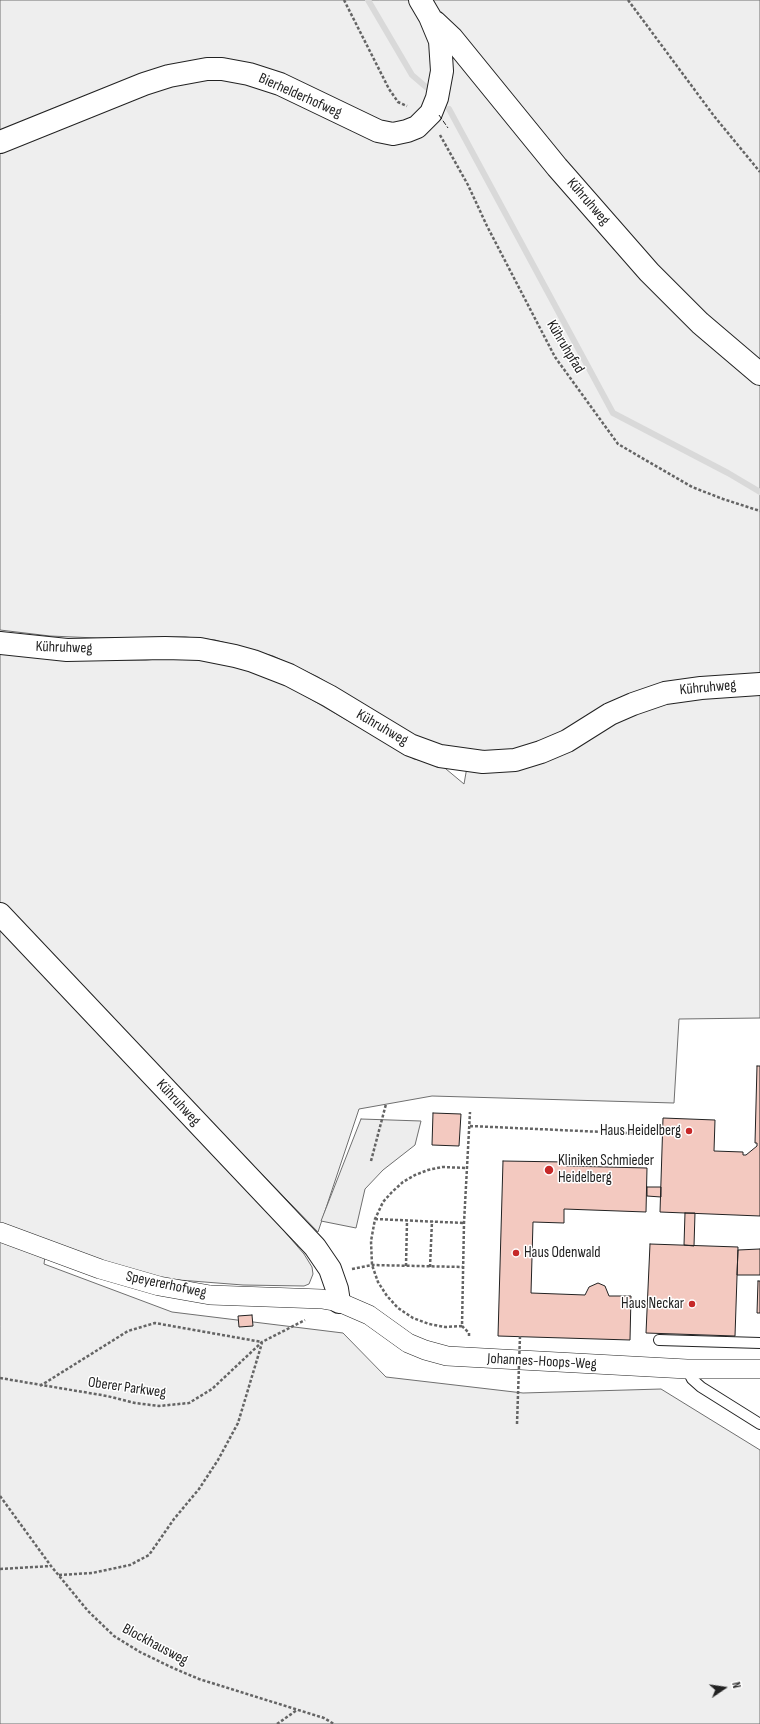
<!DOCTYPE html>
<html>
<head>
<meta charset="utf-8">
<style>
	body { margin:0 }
	#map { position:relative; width:760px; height:1724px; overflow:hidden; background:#fff; font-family:"Sofia Sans Condensed",sans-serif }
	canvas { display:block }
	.north { position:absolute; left:704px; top:1668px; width:40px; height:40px; -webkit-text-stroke:3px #fff; paint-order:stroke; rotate:77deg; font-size:11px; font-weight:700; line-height:16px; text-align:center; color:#222 }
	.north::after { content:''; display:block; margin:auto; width:14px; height:18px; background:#222; clip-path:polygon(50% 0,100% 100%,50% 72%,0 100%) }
</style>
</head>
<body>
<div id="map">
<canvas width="760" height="1724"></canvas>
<div class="north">N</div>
</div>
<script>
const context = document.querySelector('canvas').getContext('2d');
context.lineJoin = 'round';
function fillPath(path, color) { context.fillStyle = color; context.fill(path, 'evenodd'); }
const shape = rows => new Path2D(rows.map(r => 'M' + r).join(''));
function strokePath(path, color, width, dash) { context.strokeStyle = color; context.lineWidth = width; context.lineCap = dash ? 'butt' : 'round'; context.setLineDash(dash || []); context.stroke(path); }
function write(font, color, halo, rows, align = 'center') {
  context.font = font + ' "Sofia Sans Condensed",sans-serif'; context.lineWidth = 3; context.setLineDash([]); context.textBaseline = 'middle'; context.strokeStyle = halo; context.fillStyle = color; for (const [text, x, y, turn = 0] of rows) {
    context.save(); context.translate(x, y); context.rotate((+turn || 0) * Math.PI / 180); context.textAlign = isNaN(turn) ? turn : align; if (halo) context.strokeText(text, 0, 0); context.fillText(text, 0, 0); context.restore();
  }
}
const green = shape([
	[0,0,760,0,760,1018,679,1019,674,1103,432,1096,359,1109,318,1232,0,904,0,652,76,660,146,660,181,657,212,660,252,670,288,686,414,759,440,764,464,784,470,750,466,753,416,738,318,677,273,656,215,640,185,637,97,638,50,636,0,630,0,0],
	[0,930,278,1224,304,1254,312,1267,313,1274,309,1284,304,1286,243,1285,166,1279,138,1274,47,1242,44,1264,172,1312,343,1333,386,1377,523,1393,661,1389,760,1450,760,1724,0,1724,0,930]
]);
const parking = shape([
	[361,1119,421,1121,415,1145,383,1170,365,1189,356,1228,321,1221,361,1119]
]);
const stream = shape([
	[368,0,412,75,426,87],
	[449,109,613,413,728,473,760,492]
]);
const building = shape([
	[757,1066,760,1066,760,1216,660,1212,663,1118,715,1120,714,1151,743,1152,743,1155,746,1155,757,1146,757,1143,755,1143,757,1066],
	[433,1113,461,1114,459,1146,432,1145,433,1113],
	[503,1161,565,1162,566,1166,647,1168,646,1212,564,1209,564,1223,533,1222,531,1293,585,1295,589,1287,598,1283,605,1286,609,1296,631,1296,630,1340,498,1336,503,1161],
	[647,1187,661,1187,661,1197,647,1196,647,1187],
	[685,1213,695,1213,694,1246,684,1245,685,1213],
	[650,1244,738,1247,735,1336,646,1333,650,1244],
	[760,1249,760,1275,737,1275,738,1250,760,1249],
	[758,1281,760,1281,760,1313,757,1313,758,1281],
	[252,1315,253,1326,239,1327,238,1316,252,1315]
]);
const path = shape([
	[344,0,389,89,398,102,407,106],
	[628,0,714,116,760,172],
	[440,135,468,185,487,226,555,357,618,444,692,487,723,499,760,511],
	[470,1126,648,1134],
	[371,1161,386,1104],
	[375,1219,464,1223],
	[406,1266,407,1221],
	[430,1267,432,1221],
	[352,1269,372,1265,463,1267],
	[462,1326,445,1327,429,1324,413,1318,398,1308,387,1296,378,1282,372,1265,371,1241,375,1219,383,1202,392,1192,403,1182,415,1175,428,1170,442,1167,467,1168],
	[469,1336,469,1333,462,1326,464,1223,470,1112],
	[0,1378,107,1396,135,1403,159,1406,189,1403,212,1389,262,1342,305,1320],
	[40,1386,128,1331,155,1323,262,1342],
	[0,1496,51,1566,88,1611,114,1636,140,1652,173,1668,199,1679,324,1718,334,1724],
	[0,1569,51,1566],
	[59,1575,92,1573,130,1565,149,1555,174,1519,199,1489,218,1460,238,1423,262,1343],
	[277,1724,297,1710]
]);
const service = shape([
	[659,1340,760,1343],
	[687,1369,692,1379,701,1387,760,1424]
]);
const minor = shape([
	[0,1232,100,1269,159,1286,210,1295,322,1299,339,1302,369,1315,408,1343,425,1350,447,1356,687,1369,760,1369]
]);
const tertiary = shape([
	[435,22,452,38,557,167,649,272,700,323,760,374],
	[0,142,144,84,169,76,207,69,222,69,249,74,280,84,378,131,393,134,407,131,417,127,431,113,437,98,442,71,440,41,430,17,420,0],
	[0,643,67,650,165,648,200,649,235,656,253,661,289,675,329,696,410,745,440,756,483,762,515,760,541,752,567,741,610,714,633,704,665,693,701,688,760,684],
	[0,914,315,1247,330,1269,337,1289,339,1302]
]);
const pathBridge = shape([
	[517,1424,520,1336]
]);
const fence = shape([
	[439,115,448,128]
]);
const markers = [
	[689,1131,4,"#c62828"],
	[549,1170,5,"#c62828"],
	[516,1253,4,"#c62828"],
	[692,1304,4,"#c62828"]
];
const streetNames = [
	["Bierhelderhofweg",300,96,24],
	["Kühruhweg",588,202,49],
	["Kühruhpfad",565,347,59],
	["Kühruhweg",64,648,2],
	["Kühruhweg",708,688,-5],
	["Kühruhweg",382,728,30],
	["Kühruhweg",178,1103,47],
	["Speyererhofweg",166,1285,12],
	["Johannes-Hoops-Weg",542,1362,3],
	["Oberer Parkweg",127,1388,8],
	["Blockhausweg",155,1645,28]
];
const poiNames = [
	["Haus Heidelberg",681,1131],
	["Kliniken Schmieder",558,1161,"left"],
	["Heidelberg",558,1178,"left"],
	["Haus Odenwald",524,1253,"left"],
	["Haus Neckar",684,1304]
];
fillPath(green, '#eee');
strokePath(green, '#6f6f6f', 1);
fillPath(parking, '#ededed');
strokePath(parking, '#6f6f6f', 1);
strokePath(stream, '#d9d9d9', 6);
fillPath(building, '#f3c9c0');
strokePath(building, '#222', 1);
strokePath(service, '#222', 12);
strokePath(minor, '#222', 20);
strokePath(tertiary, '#222', 24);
strokePath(path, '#646464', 2.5, [3, 2]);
strokePath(service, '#fff', 10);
strokePath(minor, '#fff', 19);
strokePath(tertiary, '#fff', 22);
strokePath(pathBridge, '#646464', 2.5, [3, 2]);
strokePath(fence, '#222', 1, [5, 2]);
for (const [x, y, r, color] of markers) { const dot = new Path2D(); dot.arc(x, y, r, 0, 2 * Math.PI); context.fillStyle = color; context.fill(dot); strokePath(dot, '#fff', 1.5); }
write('15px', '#222', '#fff', streetNames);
write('15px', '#222', '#fff', poiNames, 'right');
</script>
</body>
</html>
